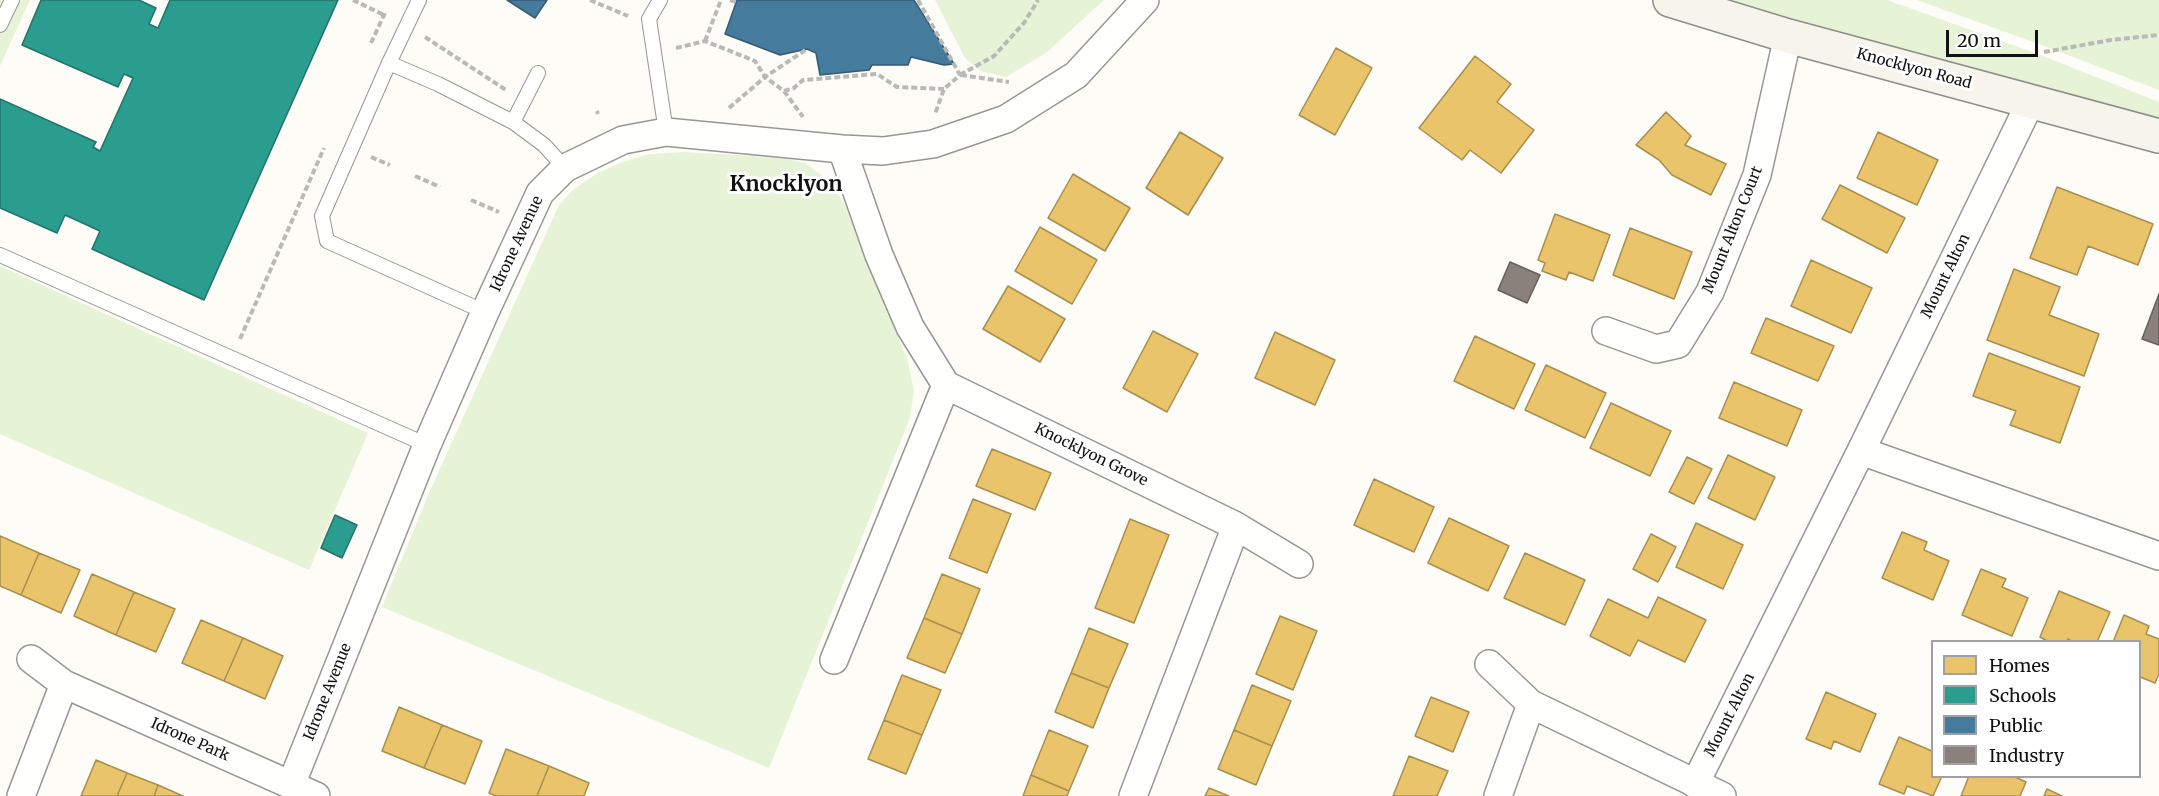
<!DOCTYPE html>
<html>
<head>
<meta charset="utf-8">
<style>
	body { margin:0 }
	#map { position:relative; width:2159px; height:796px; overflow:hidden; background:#fdfcf7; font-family:Merriweather,serif }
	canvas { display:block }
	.legend { position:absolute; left:1931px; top:640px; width:210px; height:138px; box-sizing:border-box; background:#fff; border:2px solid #a0a0a0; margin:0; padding:8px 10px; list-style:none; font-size:18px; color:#111 }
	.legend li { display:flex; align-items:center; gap:12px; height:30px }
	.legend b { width:30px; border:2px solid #a0a0a0 }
	.scale { position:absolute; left:1946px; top:30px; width:92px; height:27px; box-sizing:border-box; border:3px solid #111; border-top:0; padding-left:8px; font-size:18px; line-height:21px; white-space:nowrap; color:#111; -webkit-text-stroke:4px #fff; paint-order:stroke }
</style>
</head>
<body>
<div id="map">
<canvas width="2159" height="796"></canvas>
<ul class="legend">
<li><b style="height:16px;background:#e9c46a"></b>Homes</li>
<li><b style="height:16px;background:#2a9d8f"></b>Schools</li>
<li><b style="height:16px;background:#457b9d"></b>Public</li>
<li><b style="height:16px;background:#8a817c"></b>Industry</li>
</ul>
<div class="scale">20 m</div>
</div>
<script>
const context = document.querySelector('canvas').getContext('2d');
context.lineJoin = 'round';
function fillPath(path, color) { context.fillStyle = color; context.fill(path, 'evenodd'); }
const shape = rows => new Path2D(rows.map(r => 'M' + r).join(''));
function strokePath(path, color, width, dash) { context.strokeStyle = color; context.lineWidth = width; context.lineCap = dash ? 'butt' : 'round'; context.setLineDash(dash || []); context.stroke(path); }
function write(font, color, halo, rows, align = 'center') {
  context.font = font + ' Merriweather,serif'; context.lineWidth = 6; context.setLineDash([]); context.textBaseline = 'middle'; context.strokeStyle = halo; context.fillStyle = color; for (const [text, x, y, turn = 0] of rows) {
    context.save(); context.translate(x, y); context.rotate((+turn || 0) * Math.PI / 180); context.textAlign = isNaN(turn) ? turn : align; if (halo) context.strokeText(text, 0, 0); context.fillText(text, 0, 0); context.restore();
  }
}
const green = shape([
	[0,0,30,0,0,66],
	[935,0,1104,0,1047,52,1006,77,980,71,965,58],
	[1722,0,1887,0,2043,56,2159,102,2159,120,1931,60],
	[1917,0,2159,0,2159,90,2047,47],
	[684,152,783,158,805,163,824,177,835,188,850,214,908,362,914,391,910,417,900,443,769,768,382,607,429,493,559,205,574,189,598,173,620,163,649,154],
	[0,266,368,433,309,570,0,434]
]);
const homes = shape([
	[1336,48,1372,68,1335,135,1299,115,1336,48],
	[1475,56,1511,84,1497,102,1534,130,1501,173,1470,150,1462,160,1419,128,1475,56],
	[1666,112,1691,136,1685,145,1726,164,1711,195,1672,175,1659,160,1636,145,1666,112],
	[1180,132,1223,158,1188,215,1146,188,1180,132],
	[1878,132,1938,160,1917,205,1857,178,1878,132],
	[1073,174,1130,208,1105,251,1048,218,1073,174],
	[1840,185,1905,218,1887,253,1822,219,1840,185],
	[2057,187,2153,224,2138,265,2088,246,2077,275,2030,258,2057,187],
	[1555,214,1610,235,1593,281,1569,272,1566,280,1542,271,1545,263,1538,260,1555,214],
	[1040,227,1097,260,1072,304,1015,271,1040,227],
	[1630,228,1692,252,1674,299,1613,275,1630,228],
	[1811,260,1872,288,1851,333,1791,306,1811,260],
	[2014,269,2060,287,2049,315,2099,334,2084,376,1987,340,2014,269],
	[1008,286,1065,319,1040,362,983,329,1008,286],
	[1766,318,1834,346,1818,381,1751,353,1766,318],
	[1153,331,1198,354,1167,412,1123,388,1153,331],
	[1275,332,1335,360,1315,405,1255,378,1275,332],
	[1475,336,1535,364,1514,409,1454,381,1475,336],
	[1989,353,2080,387,2060,443,2010,425,2016,411,1973,396,1989,353],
	[1546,365,1606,393,1585,438,1525,410,1546,365],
	[1734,382,1802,410,1787,446,1719,418,1734,382],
	[1611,403,1671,431,1650,476,1590,448,1611,403],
	[992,449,1051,473,1035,510,976,486,992,449],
	[1728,455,1775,477,1755,520,1708,498,1728,455],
	[1687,457,1712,469,1694,504,1669,492,1687,457],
	[1374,479,1434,507,1414,552,1354,525,1374,479],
	[973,499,1011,514,987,573,949,558,973,499],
	[1449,518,1509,546,1488,591,1428,563,1449,518],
	[1130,519,1169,535,1134,623,1095,608,1130,519],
	[1696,523,1743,545,1723,589,1676,567,1696,523],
	[1902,532,1927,542,1924,550,1949,561,1933,600,1882,578,1902,532],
	[1651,534,1676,547,1658,582,1633,569,1651,534],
	[0,536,39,553,21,595,0,586,0,536],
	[39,553,80,570,61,613,21,595,39,553],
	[1525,553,1585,580,1565,625,1504,598,1525,553],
	[1981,569,2006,579,2002,587,2028,598,2012,636,1962,615,1981,569],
	[92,574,134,592,116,635,74,616,92,574],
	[942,574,980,589,962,634,924,618,942,574],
	[2059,591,2110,612,2097,642,2073,642,2068,639,2067,642,2049,642,2040,637,2059,591],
	[134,592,175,609,156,652,116,635,134,592],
	[1658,597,1706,620,1685,662,1638,640,1630,656,1590,636,1608,599,1648,618,1658,597],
	[2124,615,2149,626,2146,634,2159,639,2159,674,2155,683,2140,677,2140,642,2113,642,2124,615],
	[1280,616,1317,631,1293,690,1256,674,1280,616],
	[924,618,962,634,945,673,907,658,924,618],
	[201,620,243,638,224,681,182,663,201,620],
	[1089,628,1128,644,1109,688,1071,673,1089,628],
	[243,638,283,656,265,699,224,681,243,638],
	[1071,673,1109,688,1093,728,1055,712,1071,673],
	[902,675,941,690,922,735,884,720,902,675],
	[1252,685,1291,701,1272,746,1234,730,1252,685],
	[1826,692,1876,714,1860,752,1834,741,1831,749,1806,739,1826,692],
	[1431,697,1469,712,1453,752,1415,736,1431,697],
	[399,707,442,725,424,768,382,751,399,707],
	[884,720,922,735,906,774,868,759,884,720],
	[442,725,482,741,465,784,424,768,442,725],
	[1049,730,1088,746,1069,791,1031,775,1049,730],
	[1234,730,1272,746,1256,785,1218,769,1234,730],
	[1899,737,1932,751,1932,776,1942,776,1933,796,1907,786,1904,794,1879,784,1899,737],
	[506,749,549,766,537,796,496,796,489,793,506,749],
	[1409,756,1448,771,1437,796,1393,796,1409,756],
	[96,760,127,773,117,796,81,796,96,760],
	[549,766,589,783,584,796,537,796,549,766],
	[127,773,158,785,154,796,117,796,127,773],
	[1031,775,1069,791,1067,796,1023,796,1031,775],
	[1969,776,2013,776,2026,782,2020,796,1961,796,1969,776],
	[158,785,183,796,154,796,158,785],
	[1209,788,1229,796,1205,796,1209,788],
	[2047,789,2062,796,2044,796,2047,789]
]);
const schools = shape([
	[41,0,139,0,156,8,149,24,158,28,170,0,338,0,204,300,92,249,100,231,65,215,57,233,0,208,0,99,96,142,93,147,100,151,133,78,124,74,118,87,22,45,41,0],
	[335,515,357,525,342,558,321,548,335,515]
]);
const public = shape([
	[507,0,547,0,535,18,507,0],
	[737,0,914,0,954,64,944,65,911,57,908,65,872,65,869,70,820,75,816,53,807,49,780,55,725,34,737,0]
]);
const industry = shape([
	[1510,262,1540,275,1527,303,1498,290,1510,262],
	[2159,294,2159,345,2142,339,2159,294]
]);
const path = shape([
	[353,0,384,15],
	[590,0,628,16],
	[730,0,736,2],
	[918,0,960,75,944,89,935,114],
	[425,37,506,90],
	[705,41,721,0],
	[371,43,384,15,387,16],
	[676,48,705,41,755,61,765,77,784,91,794,88,803,80,877,74,897,87,944,89],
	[2044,52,2111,40,2159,35],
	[960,75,994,56,1024,23,1038,0],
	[961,75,1009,82],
	[784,91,803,117],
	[729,108,765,77,807,49],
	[597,111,598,114],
	[371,157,390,165],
	[415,176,440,187],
	[471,200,499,212],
	[240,339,324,148]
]);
const lane = shape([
	[660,0,649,19,666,132],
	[0,25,12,0],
	[389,63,419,0],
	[513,122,538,73],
	[0,255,427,445],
	[485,312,327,241,322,216,389,63,438,84,513,122,544,145,565,168]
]);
const street = shape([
	[842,149,879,255,910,327,946,385,1236,526,1133,796],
	[1606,331,1656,349,1678,344,1710,292,1757,175,1788,36],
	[1861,451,2159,556],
	[1236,526,1299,564],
	[31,659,64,684,316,796],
	[834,660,946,385],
	[1489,664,1531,704,1722,796],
	[1695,784,1861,451,2031,101],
	[291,785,427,445,485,312,540,193,565,168,623,140,666,132,842,149,883,151,933,144,1006,119,1076,75,1145,0],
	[21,796,64,684],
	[1498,796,1531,704]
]);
const secondary = shape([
	[1670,0,1788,36,2159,136]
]);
const streetNames = [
	["Knocklyon Road",1914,69,15],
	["Mount Alton Court",1733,230,-68],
	["Idrone Avenue",517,244,-65],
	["Mount Alton",1946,276,-64],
	["Knocklyon Grove",1091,455,26],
	["Idrone Avenue",328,692,-68],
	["Mount Alton",1730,715,-63],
	["Idrone Park",190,740,24]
];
const districtNames = [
	["Knocklyon",786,185]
];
fillPath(green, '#e7f3d7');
fillPath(homes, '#e9c46a');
strokePath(homes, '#a88e4f', 1.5);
fillPath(schools, '#2a9d8f');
strokePath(schools, '#227369', 1.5);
fillPath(public, '#457b9d');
strokePath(public, '#355b73', 1.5);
fillPath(industry, '#8a817c');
strokePath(industry, '#665f5c', 1.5);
strokePath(lane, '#979795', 16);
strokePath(street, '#979795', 30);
strokePath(secondary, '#8e8d8b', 36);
strokePath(path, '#b9b9b8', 4, [6, 3]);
strokePath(lane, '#fffffe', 14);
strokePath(street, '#fffffe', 27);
strokePath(secondary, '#f6f4eb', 33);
write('15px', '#111', '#fff', streetNames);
write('bold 21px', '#111', '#fff', districtNames);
</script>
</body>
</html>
